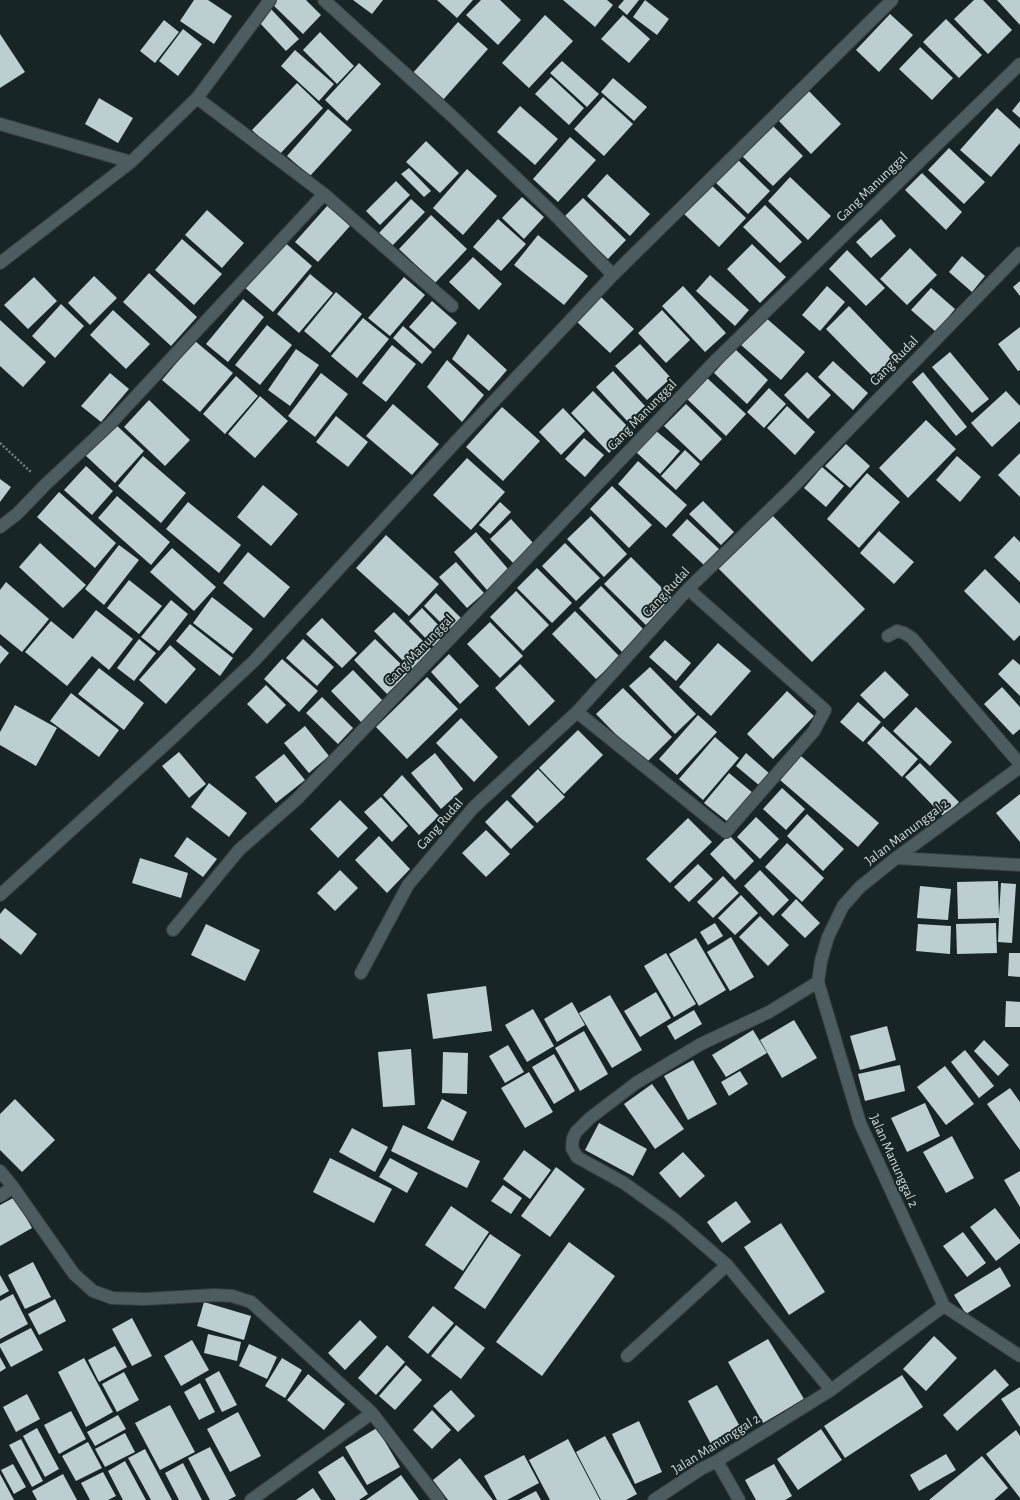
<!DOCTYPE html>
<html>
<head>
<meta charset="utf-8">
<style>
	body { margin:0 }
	canvas { display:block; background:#172526 }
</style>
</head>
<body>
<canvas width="1020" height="1500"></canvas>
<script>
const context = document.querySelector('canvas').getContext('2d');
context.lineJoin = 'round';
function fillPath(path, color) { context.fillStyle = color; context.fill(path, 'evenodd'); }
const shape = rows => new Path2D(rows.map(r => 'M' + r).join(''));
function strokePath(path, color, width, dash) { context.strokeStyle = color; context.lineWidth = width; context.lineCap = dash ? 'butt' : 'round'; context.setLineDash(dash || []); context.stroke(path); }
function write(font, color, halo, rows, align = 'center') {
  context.font = font + ' "Alegreya Sans",sans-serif'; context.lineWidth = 4; context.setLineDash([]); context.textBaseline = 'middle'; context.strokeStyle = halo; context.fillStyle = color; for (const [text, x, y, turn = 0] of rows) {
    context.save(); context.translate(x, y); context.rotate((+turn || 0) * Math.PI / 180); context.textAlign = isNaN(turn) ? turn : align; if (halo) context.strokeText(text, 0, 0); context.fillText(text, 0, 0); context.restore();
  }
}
const building = shape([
	[194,0,208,0,232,16,214,44,180,21],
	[276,0,306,0,321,15,303,34,272,4],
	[353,0,383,0,372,14],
	[437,0,473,0,457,18],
	[481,0,500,0,521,20,498,45,466,15],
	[563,0,607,0,613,5,595,27],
	[624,0,639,0,627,15,618,7],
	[645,0,669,19,657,35,633,17],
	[974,0,983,0,1012,30,988,54,954,19],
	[997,0,1020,0,1020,25],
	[271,9,299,39,286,51,258,21],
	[890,14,913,35,879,72,856,50],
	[545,15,573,41,529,88,502,63],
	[623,15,650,39,629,63,601,39],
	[946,19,982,55,959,78,923,42],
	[164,20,179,32,155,63,140,51],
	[458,22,488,49,442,101,412,74],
	[183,29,202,44,178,76,159,61],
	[320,32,354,66,337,84,303,50],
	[0,34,25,72,0,88],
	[920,47,953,78,932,100,899,69],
	[295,50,334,84,319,101,281,66],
	[562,61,599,94,587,107,550,73],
	[359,63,381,84,347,121,325,100],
	[551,77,584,108,569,125,535,94],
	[613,78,647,107,634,121,601,92],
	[297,83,323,108,278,156,252,130],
	[806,88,841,124,811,154,776,118],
	[603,97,633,124,604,156,574,129],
	[99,98,133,118,118,143,85,124],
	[1020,101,1020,118,1012,111],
	[520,106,558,139,535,165,497,132],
	[997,108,1020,129,1020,143,991,177,960,150],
	[328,109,352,130,310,176,287,156],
	[769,122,803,156,773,186,739,153],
	[570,137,596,160,558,202,533,179],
	[426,141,459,173,440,193,406,162],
	[949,148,985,182,964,204,928,170],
	[736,158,770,191,748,214,714,181],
	[409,168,431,191,424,197,401,174],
	[467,169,497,196,463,235,433,208],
	[922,173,962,212,946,230,905,190],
	[607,174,650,214,630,236,587,196],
	[790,177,831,216,808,240,768,201],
	[396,181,410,195,380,225,366,211],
	[709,183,746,218,719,247,682,212],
	[522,197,544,217,524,239,502,218],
	[583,198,626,240,608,259,564,217],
	[411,199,425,212,392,246,379,233],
	[328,205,350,226,318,262,295,242],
	[765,205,802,242,780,263,743,227],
	[207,210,244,243,222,268,185,235],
	[431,215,467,249,435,283,399,249],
	[498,219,526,244,501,271,473,247],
	[881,219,896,236,871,258,856,242],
	[538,235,588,276,564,305,514,265],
	[182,239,222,274,194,305,155,270],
	[282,240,312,266,273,312,243,286],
	[752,244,786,277,760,303,727,269],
	[910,248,937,275,907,305,880,279],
	[847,250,885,288,866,306,829,269],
	[962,256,985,276,972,292,949,272],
	[473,257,502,284,479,310,449,282],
	[149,273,197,317,171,346,123,302],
	[310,274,333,293,299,333,277,314],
	[710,275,749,310,735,326,696,291],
	[94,276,117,298,90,325,68,303],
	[34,277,57,301,28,329,4,305],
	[404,277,425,295,390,336,368,318],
	[1020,281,1020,296,1013,287],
	[683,286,726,333,705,352,662,306],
	[827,286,845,302,820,331,802,315],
	[931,288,955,309,936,332,911,310],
	[336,292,362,314,330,353,304,331],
	[600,296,634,329,610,353,576,321],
	[243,299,264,317,228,362,206,344],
	[432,301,457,323,434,349,409,327],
	[61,304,84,326,55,358,32,336],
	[849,306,899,358,876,380,826,329],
	[113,310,150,344,126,369,90,335],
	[662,310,690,340,666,363,638,333],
	[765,317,805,352,781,380,741,345],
	[363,318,389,339,357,378,331,356],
	[0,320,46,362,23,387,0,366],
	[267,325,292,345,260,385,235,365],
	[403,326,432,352,422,364,393,338],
	[1020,327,1020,370,1018,371,998,344],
	[468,334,507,370,489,391,452,359],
	[195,341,233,373,200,412,162,380],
	[640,344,671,378,647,400,615,366],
	[392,345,416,364,386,402,362,383],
	[296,349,319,365,290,406,268,390],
	[735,349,768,380,747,404,714,373],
	[950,352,989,399,972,413,932,367],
	[447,360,484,395,462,422,427,387],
	[833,361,868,393,853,410,818,377],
	[613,371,645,406,628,422,596,387],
	[807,372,831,395,808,419,784,395],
	[923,372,967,427,956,436,912,382],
	[110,373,129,389,101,422,81,406],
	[321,373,348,394,315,437,288,416],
	[236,376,258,396,225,434,203,414],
	[707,378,746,414,726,436,687,399],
	[769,388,786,404,764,428,747,412],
	[593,391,632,431,609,453,571,413],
	[1006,391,1020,406,1020,421,992,447,971,423],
	[260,396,288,421,255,458,228,434],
	[149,400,190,440,165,466,124,427],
	[393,404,439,444,412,475,366,436],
	[686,404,722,439,701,461,664,426],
	[787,406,815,432,795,455,767,428],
	[502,407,540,441,503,481,466,447],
	[563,408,585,431,561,455,539,432],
	[336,416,368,442,348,467,316,442],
	[926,420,956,449,908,498,879,468],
	[114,423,144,451,115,483,85,455],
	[655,430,680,451,660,474,636,452],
	[584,438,604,455,585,477,565,459],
	[846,444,870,466,850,488,825,466],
	[685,450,700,464,676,490,661,476],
	[1020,453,1020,497,998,475],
	[143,456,186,493,161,523,118,486],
	[957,456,981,477,960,502,936,480],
	[467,458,505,492,471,530,433,495],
	[638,461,687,505,666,528,618,484],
	[86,466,113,491,92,515,64,490],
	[822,467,844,486,826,507,804,488],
	[867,473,900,502,859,548,827,519],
	[0,479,11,487,0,502],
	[263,485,298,514,271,546,237,517],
	[612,486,652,525,629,548,590,509],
	[59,492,116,543,95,568,37,517],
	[117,496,170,542,151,565,98,518],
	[703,501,734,532,721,545,689,514],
	[188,502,241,545,219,573,166,529],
	[500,502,511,512,490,534,479,525],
	[771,514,865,609,812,662,718,568],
	[591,516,627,554,604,577,567,539],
	[511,519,535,545,514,564,490,539],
	[687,519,719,549,704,565,672,535],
	[879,531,914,562,894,584,860,553],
	[476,532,509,570,487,590,454,552],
	[386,535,439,584,409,616,356,568],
	[1014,536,1020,542,1020,582,994,557],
	[40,543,86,585,63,608,19,567],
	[565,543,600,578,576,601,542,566],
	[119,545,139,560,104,605,85,589],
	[172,548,216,587,194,611,150,572],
	[248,552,290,587,264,618,223,583],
	[631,557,672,598,646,625,604,584],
	[456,562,484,593,467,608,439,577],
	[537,568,572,603,552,623,517,588],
	[985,569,1020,604,1020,635,1014,641,964,591],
	[129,580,162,606,139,634,107,608],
	[6,582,49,619,22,652,0,634,0,590],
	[601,586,644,630,622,652,579,608],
	[516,591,549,625,523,651,490,617],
	[436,593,463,620,450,632,424,606],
	[212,597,253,629,233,654,193,623],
	[171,600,188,614,159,651,141,637],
	[422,608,448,635,435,648,409,621],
	[96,610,133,639,109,670,92,656,67,686,25,652,51,621,73,639],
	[575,611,620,657,596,679,552,634],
	[394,612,433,651,413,671,374,631],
	[322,618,357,653,342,668,306,634],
	[490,622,523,656,500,678,467,644],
	[190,624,233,658,220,676,176,641],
	[139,639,156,653,134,681,117,668],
	[303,639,334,667,317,686,286,658],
	[375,639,409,672,387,694,354,660],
	[665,640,691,663,676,681,649,657],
	[718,643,751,671,711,716,679,687],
	[0,645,9,653,0,664],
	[170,645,196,669,166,704,139,680],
	[449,654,479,686,460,704,431,672],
	[282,659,318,691,299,712,264,679],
	[1013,659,1020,665,1020,696,998,674],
	[520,664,555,701,529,726,495,688],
	[650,667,696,714,675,734,629,686],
	[99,668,144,703,124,730,78,694],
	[353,670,384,702,362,723,331,691],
	[885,671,909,695,884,719,860,695],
	[427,677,458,709,407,759,376,727],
	[266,685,286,705,267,724,247,704],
	[1002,687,1020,707,1020,729,1013,735,984,704],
	[623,688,672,737,645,764,596,714],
	[787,691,814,716,773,759,747,734],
	[71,693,119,730,99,757,50,721],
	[322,697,353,728,338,744,306,713],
	[858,702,881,722,863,742,840,722],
	[15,705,57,728,36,766,0,745,0,732],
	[916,707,952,742,930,766,893,731],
	[698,715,717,732,677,775,659,759],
	[461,718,498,757,474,782,436,743],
	[305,726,329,756,309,773,284,743],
	[883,726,918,759,902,777,867,743],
	[578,730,603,755,564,794,539,768],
	[715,737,739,758,703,800,679,779],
	[179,752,206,784,189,798,162,766],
	[435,753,463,789,441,809,411,773],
	[746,753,770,774,760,786,736,766],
	[284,754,305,780,276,803,255,777],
	[801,756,879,823,858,847,780,780],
	[920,763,959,802,944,817,905,777],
	[538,769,565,797,537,823,511,796],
	[729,773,753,793,728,822,704,803],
	[402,775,439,816,419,835,383,795],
	[209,783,247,813,229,837,191,807],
	[782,788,805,809,786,830,763,809],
	[1020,794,1020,842,996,813],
	[381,797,408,826,392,842,364,812],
	[340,800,368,828,338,858,310,829],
	[507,800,534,827,511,849,485,822],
	[807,814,844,849,823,871,787,836],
	[756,817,779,839,760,859,737,837],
	[688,818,712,842,670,883,646,859],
	[486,830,510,854,486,877,462,853],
	[729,835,754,861,735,880,710,854],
	[379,836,410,869,387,893,355,860],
	[187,837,217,859,203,877,174,856],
	[787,843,824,878,802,902,765,867],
	[140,858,188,873,181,898,132,883],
	[698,864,713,879,689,902,674,887],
	[340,870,358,888,335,911,317,893],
	[760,870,789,900,773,916,744,886],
	[723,876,739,893,713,918,697,902],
	[998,881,999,916,1001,883,1016,884,1012,943,998,942,999,918,958,919,957,882],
	[920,886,951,889,948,920,917,918],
	[741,895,758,913,735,935,718,918],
	[796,899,820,923,805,938,781,915],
	[5,908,37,934,21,955,0,938,0,914],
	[760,916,789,945,768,966,739,937],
	[715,923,723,936,708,945,700,932],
	[996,923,997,953,957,954,956,924],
	[206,924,260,950,245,981,191,955],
	[918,924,951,926,950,954,916,951],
	[731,937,754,977,730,991,707,952],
	[696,938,726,990,699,1006,669,954],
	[666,953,696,1004,674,1017,644,966],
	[1009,953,1020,953,1020,977,1008,976],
	[486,986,492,1031,433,1039,427,994],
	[656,992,671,1018,640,1037,624,1011],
	[610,995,642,1050,612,1068,579,1013],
	[1006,1001,1020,1002,1020,1027,1005,1027],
	[572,1002,585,1025,557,1042,544,1019],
	[533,1009,554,1046,527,1062,505,1025],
	[694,1010,702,1024,675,1040,667,1026],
	[794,1020,817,1058,782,1078,760,1040],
	[887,1026,896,1060,860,1070,850,1036],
	[753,1030,767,1053,726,1077,712,1055],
	[584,1031,608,1074,580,1091,555,1048],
	[984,1040,1009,1065,998,1076,974,1051],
	[508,1045,524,1072,505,1083,489,1056],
	[411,1049,415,1105,383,1107,378,1052],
	[965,1050,994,1086,979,1098,951,1062],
	[443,1052,468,1053,467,1094,442,1093],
	[554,1054,575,1091,554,1104,532,1067],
	[693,1060,717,1104,688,1120,664,1076],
	[900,1065,905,1091,865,1101,858,1074],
	[945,1066,974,1104,946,1125,917,1087],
	[740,1071,748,1084,729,1096,721,1082],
	[529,1072,553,1112,525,1128,501,1088],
	[652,1084,684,1129,655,1149,624,1104],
	[1010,1088,1020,1102,1020,1150,987,1104],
	[15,1099,55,1140,22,1172,0,1150,0,1114],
	[442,1099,467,1112,453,1141,427,1128],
	[925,1103,940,1136,907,1152,891,1118],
	[599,1123,647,1149,633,1176,585,1150],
	[403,1125,480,1161,467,1188,391,1151],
	[352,1128,388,1147,375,1172,339,1152],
	[952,1136,974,1178,946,1193,923,1152],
	[524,1150,551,1170,530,1199,503,1179],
	[683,1152,705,1176,680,1198,659,1173],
	[330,1158,392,1189,374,1223,313,1192],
	[390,1158,418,1173,407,1193,379,1177],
	[556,1167,585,1189,550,1237,521,1216],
	[1020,1171,1020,1207,1004,1180],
	[503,1185,522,1198,511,1214,491,1201],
	[15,1197,32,1228,0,1246,0,1205],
	[736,1201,751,1222,722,1243,707,1222],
	[451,1206,489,1232,463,1271,425,1245],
	[995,1208,1020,1240,1020,1243,996,1261,970,1227],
	[781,1223,825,1292,789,1315,744,1247],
	[963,1232,986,1263,967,1277,943,1246],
	[490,1234,521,1255,485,1309,454,1288],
	[569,1242,615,1276,542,1376,496,1342],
	[33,1262,51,1297,25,1309,8,1275],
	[1000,1267,1011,1286,966,1314,954,1295],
	[0,1275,9,1291,0,1296],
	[13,1294,28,1324,0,1339,0,1301],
	[55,1299,66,1321,39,1335,28,1314],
	[204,1302,251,1316,244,1340,197,1326],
	[433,1306,454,1323,428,1354,408,1337],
	[132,1318,152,1356,132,1366,112,1329],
	[360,1320,377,1337,345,1370,328,1353],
	[456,1325,485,1348,461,1379,431,1356],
	[31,1328,43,1350,11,1367,0,1347,0,1344],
	[208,1334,241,1342,237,1361,204,1353],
	[934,1336,957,1358,926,1391,903,1369],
	[768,1339,804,1399,763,1423,728,1362],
	[192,1340,209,1370,181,1386,164,1356],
	[249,1344,277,1357,267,1379,239,1366],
	[387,1345,405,1362,376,1395,358,1378],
	[115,1346,127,1367,99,1382,88,1360],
	[0,1357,6,1368,0,1372],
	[84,1358,113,1412,86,1427,58,1372],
	[282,1358,302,1370,285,1398,265,1386],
	[406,1365,422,1380,395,1410,379,1396],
	[995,1369,1009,1385,957,1431,943,1415],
	[219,1371,237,1405,222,1412,205,1379],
	[124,1372,139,1400,117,1412,102,1384],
	[308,1374,345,1404,324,1430,287,1400],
	[902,1375,923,1407,845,1458,824,1426],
	[200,1383,215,1412,199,1420,184,1392],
	[717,1385,743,1432,713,1448,688,1401],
	[1020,1387,1020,1427,1001,1399],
	[451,1390,475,1416,458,1432,433,1406],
	[27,1394,40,1419,16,1432,3,1407],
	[170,1405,195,1452,160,1470,135,1423],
	[432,1410,451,1430,432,1449,413,1430],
	[71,1411,86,1439,59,1454,44,1425],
	[238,1412,261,1456,230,1472,207,1429],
	[118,1415,126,1429,95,1446,87,1432],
	[639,1421,662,1472,635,1484,612,1434],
	[37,1428,59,1469,45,1477,23,1436],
	[377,1428,400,1467,367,1485,345,1447],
	[821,1429,842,1460,798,1490,777,1459],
	[1016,1430,1020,1436,1020,1498,986,1454],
	[125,1433,135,1452,105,1467,95,1449],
	[605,1436,637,1494,626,1500,601,1500,576,1452],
	[21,1439,43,1481,32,1487,9,1445],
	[568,1439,600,1500,550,1500,529,1460],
	[88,1442,102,1468,76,1481,62,1456],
	[210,1447,236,1496,228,1500,210,1500,188,1458],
	[145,1449,172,1500,151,1500,128,1458],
	[946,1454,956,1470,919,1491,910,1475],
	[524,1455,539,1483,507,1500,497,1500,484,1476],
	[343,1456,368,1494,359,1500,336,1500,318,1472],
	[982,1456,1008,1488,994,1500,929,1500],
	[460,1458,493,1500,448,1500,433,1480],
	[125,1461,146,1500,123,1500,108,1471],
	[183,1463,202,1500,179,1500,165,1473],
	[13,1464,26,1487,14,1494,1,1470],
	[774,1464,792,1496,785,1500,756,1500,745,1480],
	[103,1472,116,1496,108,1500,90,1500,81,1483],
	[0,1474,14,1500,0,1500],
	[63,1474,77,1500,37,1500,32,1491],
	[401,1475,419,1500,366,1500],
	[313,1488,321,1500,296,1500],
	[536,1491,541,1500,519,1500]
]);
const path = shape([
	[0,443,32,473]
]);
const street = shape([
	[324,0,453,117,555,215,613,275],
	[0,124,131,162,197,98,270,0],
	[324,194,452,306],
	[0,263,131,162],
	[0,527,17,514,45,485,112,422,324,194,197,98],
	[888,636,897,631,904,633,912,638,1020,764],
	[577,712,726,832,814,731,825,710,688,589],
	[896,858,1020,865],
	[0,895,171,739,254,661,463,434,613,275,892,0],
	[173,930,239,850,297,799,716,360,1020,64],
	[361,973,408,885,473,808,577,712,688,589,791,489,1020,253],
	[0,1171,13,1187,74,1274,93,1291,112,1298,145,1299,215,1295,232,1296,251,1302,372,1413,439,1500],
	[0,1196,13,1187],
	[727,1265,674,1219,624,1183,577,1157,572,1148,573,1138,576,1132,590,1118,636,1083,701,1044,769,1012,818,982],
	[944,1306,1020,1356],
	[627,1356,727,1265,831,1390],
	[717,1461,739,1500],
	[251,1500,372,1413],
	[654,1500,701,1469,717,1461,831,1390,944,1306,860,1123,818,982,821,961,828,937,843,906,860,887,896,858,1020,767]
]);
const streetNames = [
	["Gang Manunggal",872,187,-44],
	["Gang Rudal",894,361,-46],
	["Gang Manunggal",642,415,-46],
	["Gang Rudal",666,592,-47],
	["Gang Manunggal",419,650,-46],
	["Gang Rudal",440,824,-49],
	["Jalan Manunggal 2",907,832,-37],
	["Jalan Manunggal 2",894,1161,66],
	["Jalan Manunggal 2",716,1444,-32]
];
fillPath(building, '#bdced0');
strokePath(street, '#343f40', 14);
strokePath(path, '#707c7d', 2.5, [2, 2]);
strokePath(street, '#4d5c5e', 12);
write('14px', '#d0d9da', '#172526', streetNames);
</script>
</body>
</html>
